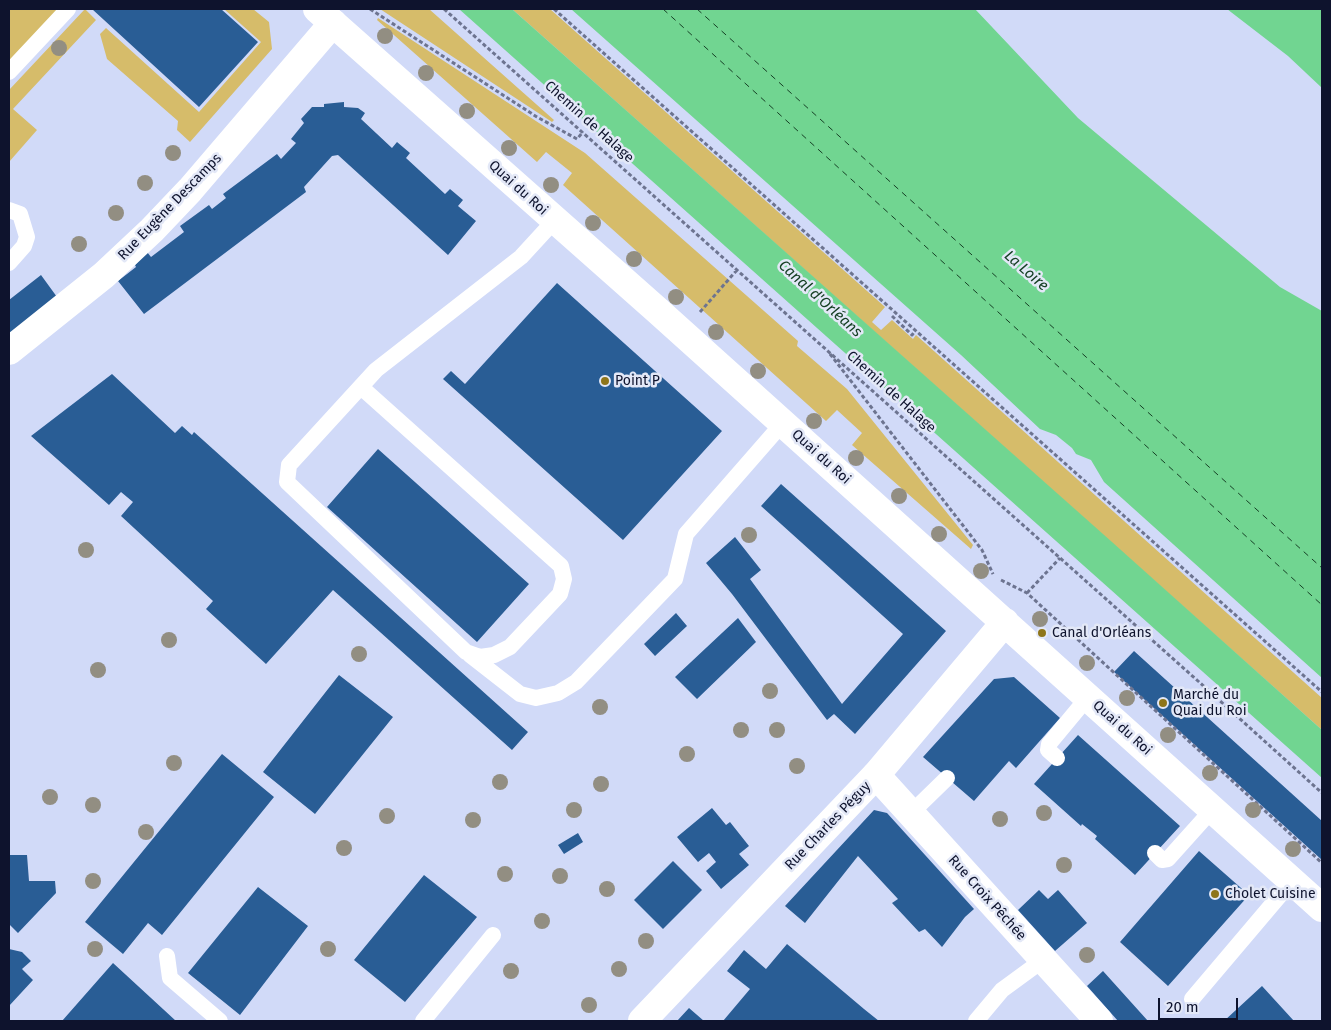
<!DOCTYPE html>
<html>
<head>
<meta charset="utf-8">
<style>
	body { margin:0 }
	#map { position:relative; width:1331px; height:1030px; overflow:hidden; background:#d1daf8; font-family:"Fira Sans",sans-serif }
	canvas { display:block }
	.frame { position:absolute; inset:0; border:10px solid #0e132d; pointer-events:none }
	.scale { position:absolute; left:1158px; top:998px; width:80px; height:22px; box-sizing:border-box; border:2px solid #0e132d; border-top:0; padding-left:6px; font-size:15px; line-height:18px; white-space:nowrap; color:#0e132d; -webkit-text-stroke:4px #e3e8f7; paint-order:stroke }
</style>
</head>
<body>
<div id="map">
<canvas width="1331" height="1030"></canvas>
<div class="frame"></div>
<div class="scale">20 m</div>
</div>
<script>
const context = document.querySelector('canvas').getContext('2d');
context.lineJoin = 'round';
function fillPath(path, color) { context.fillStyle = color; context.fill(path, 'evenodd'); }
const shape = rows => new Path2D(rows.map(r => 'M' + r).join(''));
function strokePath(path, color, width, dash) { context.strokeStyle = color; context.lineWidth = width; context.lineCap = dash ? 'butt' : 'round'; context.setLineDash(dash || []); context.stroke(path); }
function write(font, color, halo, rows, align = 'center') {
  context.font = font + ' "Fira Sans",sans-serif'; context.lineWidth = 5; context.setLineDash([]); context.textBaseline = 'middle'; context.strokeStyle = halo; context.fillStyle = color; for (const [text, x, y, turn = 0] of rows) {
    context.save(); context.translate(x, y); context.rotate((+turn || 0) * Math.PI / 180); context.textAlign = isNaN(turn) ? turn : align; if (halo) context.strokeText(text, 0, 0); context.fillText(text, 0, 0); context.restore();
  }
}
const green = shape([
	[9,9,59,9,9,61],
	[85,9,96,20,13,109,37,130,9,162,9,90],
	[224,9,253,9,269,22,272,49,190,142,177,130,178,121,107,59,100,34,106,28,199,112,261,42],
	[380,9,429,9,554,120,552,122],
	[512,9,550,9,885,307,872,322,881,330,892,320,913,339,916,335,1322,698,1322,730],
	[378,18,585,153,798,341,797,346,847,389,973,545,971,549,852,445,862,433,837,410,826,421,563,185,572,173,546,152,537,162,377,20]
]);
const water = shape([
	[459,9,512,9,1112,542,1322,730,1322,778],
	[571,9,975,9,1078,118,1280,287,1322,311,1322,678,1104,482,1091,460,1076,454,1072,448,1056,435,1040,429,961,355],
	[1227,9,1322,9,1322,88,1288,56]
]);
const ferry = shape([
	[663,9,1322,605],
	[697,9,1322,568]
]);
const building = shape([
	[92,9,221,9,258,42,199,107],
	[344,102,344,107,358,108,365,113,361,119,392,148,397,142,410,153,406,158,445,194,450,189,463,200,458,206,476,221,448,255,338,155,332,156,304,187,306,192,144,314,118,281,136,267,135,265,147,252,151,257,184,232,180,226,209,205,212,209,226,198,223,194,277,154,281,159,296,143,291,139,304,123,301,119,312,107,324,107,324,104],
	[41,275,57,297,9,334,9,300],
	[557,283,722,431,623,540,443,379,451,371,465,384],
	[112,374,175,433,182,426,192,435,194,432,528,732,512,750,333,590,266,664,206,609,213,601,121,516,133,502,121,492,109,505,31,436],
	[378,449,529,584,477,642,327,507],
	[781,484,946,631,855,734,834,714,827,720,732,594,706,563,735,537,761,570,750,579,842,704,903,634,761,506],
	[676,613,687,626,655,656,644,644],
	[738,618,756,642,697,699,675,677],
	[1134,651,1322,821,1322,860,1114,672],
	[339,675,393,717,315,814,263,772],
	[1014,677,1060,718,1016,768,1009,761,974,801,923,757,994,679],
	[1078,735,1180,826,1135,875,1095,839,1097,836,1082,824,1081,826,1034,784],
	[222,754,274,797,162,935,148,923,123,954,85,922],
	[712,808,726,825,730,822,749,846,739,854,749,865,721,889,706,871,716,862,709,853,698,862,677,837],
	[874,810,887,813,974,909,965,917,942,947,925,929,919,932,892,903,898,899,858,856,805,923,785,906],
	[578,833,583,842,564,854,558,845],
	[1199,851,1249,895,1168,986,1120,942],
	[9,855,27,855,29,881,55,881,56,893,18,933,9,924],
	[673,861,702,890,663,929,634,900],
	[424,875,477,917,405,1002,354,960],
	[258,887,308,926,240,1015,188,973],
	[1039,890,1048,899,1058,890,1087,923,1055,951,1018,910],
	[787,944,864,1009,879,1021,723,1021,750,989,727,971,744,950,766,969],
	[9,949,22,952,31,961,22,969,33,980,9,1006],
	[113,963,176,1021,62,1021],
	[1103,971,1148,1021,1118,1021,1087,986],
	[1262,986,1294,1021,1224,1021],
	[689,1008,704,1021,677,1021]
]);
const path = shape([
	[370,9,537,117,577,139,583,132],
	[444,9,1198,681,1322,793],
	[554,9,1322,692],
	[700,312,737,270],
	[892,316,912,335,915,331],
	[830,354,982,550,993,574],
	[1001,580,1027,593,1322,863],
	[1027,593,1060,558]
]);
const lane = shape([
	[9,72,68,9],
	[9,210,20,214,27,237,24,246,9,263],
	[361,387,561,566,564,579,560,594,510,647,494,655,480,657,466,652,287,482,289,465,376,370,521,257,555,220],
	[470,655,520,694,536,698,558,693,576,682,675,579,686,534,782,424],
	[1057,758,1048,750,1049,744,1088,697],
	[910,814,947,778],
	[1155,853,1162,860,1168,859,1212,810],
	[167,956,170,978,220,1021],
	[1192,999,1292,881],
	[423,1021,493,935],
	[976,1021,1002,990,1043,960]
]);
const street = shape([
	[9,351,104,275,152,230,190,190,333,23],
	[876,775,1099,1021]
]);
const secondary = shape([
	[317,9,658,311,1322,908],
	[642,1021,876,775,1005,622]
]);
const trees = [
	[385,36],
	[59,48],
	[426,73],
	[467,111],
	[509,148],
	[173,153],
	[145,183],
	[551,185],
	[116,213],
	[593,223],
	[79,244],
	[634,259],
	[676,297],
	[716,332],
	[758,371],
	[814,421],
	[856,458],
	[899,496],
	[939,534],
	[749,535],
	[86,550],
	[981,571],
	[1040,619],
	[169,640],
	[359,654],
	[1087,663],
	[98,670],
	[770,691],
	[1127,698],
	[600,707],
	[741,730],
	[777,730],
	[1168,735],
	[687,754],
	[174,763],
	[797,766],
	[1210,773],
	[500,782],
	[601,784],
	[50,797],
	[93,805],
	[574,810],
	[1253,810],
	[1044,813],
	[387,816],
	[1000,819],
	[473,820],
	[146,832],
	[344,848],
	[1293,849],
	[1064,865],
	[505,874],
	[560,876],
	[93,881],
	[607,889],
	[542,921],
	[646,941],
	[95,949],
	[328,949],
	[1087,955],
	[619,969],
	[511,971],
	[589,1005]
];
const markers = [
	[605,381,5,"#8e751a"],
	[1042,633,5,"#8e751a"],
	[1163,703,5,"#8e751a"],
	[1215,894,5,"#8e751a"]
];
const streetNames = [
	["Chemin de Halage",589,122,42],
	["Quai du Roi",518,188,42],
	["Rue Eugène Descamps",170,207,-46],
	["Chemin de Halage",891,392,42],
	["Quai du Roi",821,457,42],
	["Quai du Roi",1122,728,42],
	["Rue Charles Péguy",828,826,-46],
	["Rue Croix Pêchée",987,898,48]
];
const poiNames = [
	["Point P",615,381],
	["Canal d'Orléans",1052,633],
	["Marché du",1173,695],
	["Quai du Roi",1173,711],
	["Cholet Cuisine",1225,894]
];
const waterNames = [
	["La Loire",1026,271,41],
	["Canal d'Orléans",820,299,42]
];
fillPath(green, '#d6bc6a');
fillPath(water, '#71d591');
strokePath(ferry, '#164025', 1, [6, 5]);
fillPath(building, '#295d95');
strokePath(path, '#6d7490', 3, [4, 2.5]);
strokePath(lane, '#fff', 16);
strokePath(street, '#fff', 28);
strokePath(secondary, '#fff', 28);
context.fillStyle = '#928e82';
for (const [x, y] of trees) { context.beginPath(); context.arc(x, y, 8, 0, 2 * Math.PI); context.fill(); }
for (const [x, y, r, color] of markers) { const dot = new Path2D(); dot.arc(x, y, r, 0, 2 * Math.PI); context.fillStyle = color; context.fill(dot); strokePath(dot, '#e3e8f7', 2); }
write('14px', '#0e132d', '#e3e8f7', streetNames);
write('14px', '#0e132d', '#e3e8f7', poiNames, 'left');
write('italic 15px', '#164025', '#e3e8f7', waterNames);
</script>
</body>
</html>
